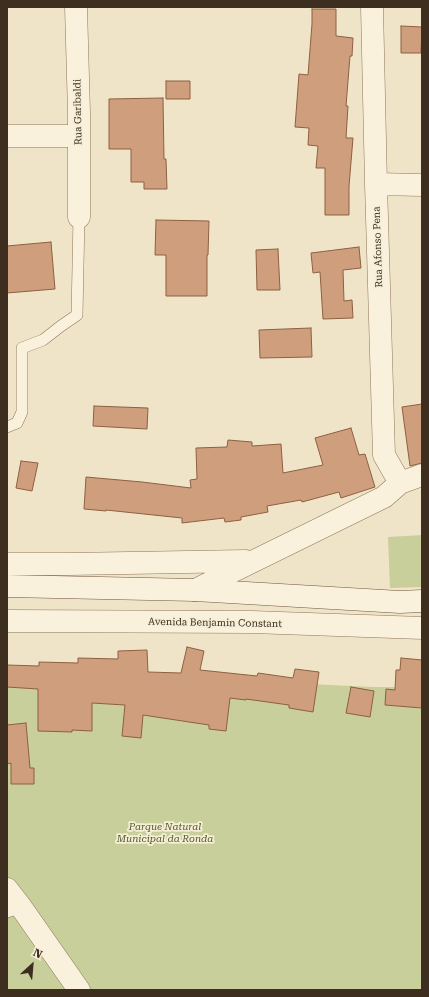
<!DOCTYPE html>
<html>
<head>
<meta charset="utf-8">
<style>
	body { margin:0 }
	#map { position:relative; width:429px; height:997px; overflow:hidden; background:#f0e4c8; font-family:"Roboto Serif",serif }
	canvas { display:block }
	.frame { position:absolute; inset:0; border:8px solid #3d2e20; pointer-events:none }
	.north { position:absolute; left:12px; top:945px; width:40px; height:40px; -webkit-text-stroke:3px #f7eed8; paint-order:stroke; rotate:26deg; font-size:11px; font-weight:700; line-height:16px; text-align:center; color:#3d2e20 }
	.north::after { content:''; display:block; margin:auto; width:14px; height:18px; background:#3d2e20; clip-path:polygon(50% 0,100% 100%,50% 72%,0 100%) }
</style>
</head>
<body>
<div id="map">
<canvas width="429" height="997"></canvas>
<div class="frame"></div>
<div class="north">N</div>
</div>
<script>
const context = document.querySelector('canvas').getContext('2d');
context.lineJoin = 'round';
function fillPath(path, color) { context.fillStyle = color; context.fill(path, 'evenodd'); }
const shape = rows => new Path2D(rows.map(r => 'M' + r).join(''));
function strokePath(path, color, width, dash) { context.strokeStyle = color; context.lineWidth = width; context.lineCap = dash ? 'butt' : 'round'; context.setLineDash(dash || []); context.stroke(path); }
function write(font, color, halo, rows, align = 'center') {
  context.font = font + ' "Roboto Serif",serif'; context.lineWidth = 3.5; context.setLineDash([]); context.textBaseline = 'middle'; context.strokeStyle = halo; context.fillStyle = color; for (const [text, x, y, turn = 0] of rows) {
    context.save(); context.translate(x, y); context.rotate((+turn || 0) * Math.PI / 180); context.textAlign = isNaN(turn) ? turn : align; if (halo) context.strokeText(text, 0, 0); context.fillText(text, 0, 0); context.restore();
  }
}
const green = shape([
	[422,535,422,587,390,588,388,537],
	[7,666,267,682,373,687,422,687,422,990,7,990]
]);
const building = shape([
	[312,9,336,9,336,36,353,38,352,56,350,56,346,106,348,106,346,138,353,138,349,186,349,215,325,215,325,168,316,168,318,146,308,145,309,128,295,127,299,74,308,75,312,24,312,9],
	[401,26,422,27,421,53,401,53,401,26],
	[166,81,190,81,190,99,166,99,166,81],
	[163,98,164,159,166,159,167,189,144,189,144,182,131,182,131,149,109,149,109,99,163,98],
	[156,220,209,221,208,255,207,255,207,296,166,296,166,255,155,255,156,220],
	[51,242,55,289,7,293,7,246,51,242],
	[359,247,361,268,343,270,344,301,352,300,353,318,323,319,320,272,313,273,311,253,359,247],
	[278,249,280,290,257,290,256,250,278,249],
	[311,328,312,357,260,358,259,330,311,328],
	[422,404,422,463,410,466,402,407,422,404],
	[94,406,148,408,147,429,93,426,94,406],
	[351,428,359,455,365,454,375,487,341,498,339,492,302,502,301,500,267,506,268,512,241,517,241,520,225,522,224,518,182,523,182,518,106,510,106,511,84,509,86,477,142,482,191,488,190,480,197,479,196,448,227,447,228,440,252,442,252,446,281,444,283,473,323,465,315,438,351,428],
	[21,461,38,463,32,491,16,488,21,461],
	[187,647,204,651,200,670,257,676,258,673,293,678,295,669,319,672,313,712,289,708,289,705,246,699,246,700,230,698,226,731,209,729,209,725,143,715,141,738,122,736,125,705,92,703,92,731,72,730,72,732,38,731,38,689,7,687,7,665,39,666,39,662,78,663,78,658,118,659,118,651,147,650,148,672,181,673,187,647],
	[401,658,422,660,422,708,385,705,386,689,395,690,396,670,400,670,401,658],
	[351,687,374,691,370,717,346,713,351,687],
	[26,723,30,768,34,768,34,784,11,784,11,763,7,764,7,725,26,723]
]);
const lane = shape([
	[7,427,17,423,22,412,22,348,43,340,61,326,77,315,79,217],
	[7,912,21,907]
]);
const street = shape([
	[76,7,79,113,79,217],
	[372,7,376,184,384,455,400,483],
	[7,136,79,136],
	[376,184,422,185],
	[7,564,69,564,246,561],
	[195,590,384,497,400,483,422,475],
	[7,621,252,622,422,628],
	[7,889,21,907,79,990]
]);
const secondary = shape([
	[7,586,195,590,400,602,422,601]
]);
const streetNames = [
	["Rua Garibaldi",78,112,-91],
	["Rua Afonso Pena",378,247,-92],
	["Avenida Benjamin Constant",215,623,1]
];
const parkNames = [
	["Parque Natural",165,827],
	["Municipal da Ronda",165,839]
];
fillPath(green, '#c9cf9b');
fillPath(building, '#cf9f7d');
strokePath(building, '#8d5f41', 1);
strokePath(lane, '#8d765c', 12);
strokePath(street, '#8d765c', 23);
strokePath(secondary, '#6f573f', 23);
strokePath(lane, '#faf1dc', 11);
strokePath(street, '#faf1dc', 22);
strokePath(secondary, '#faf1dc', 22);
write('10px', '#3d2e20', '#f7eed8', streetNames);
write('italic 10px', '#4d5a26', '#f7eed8', parkNames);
</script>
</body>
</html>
